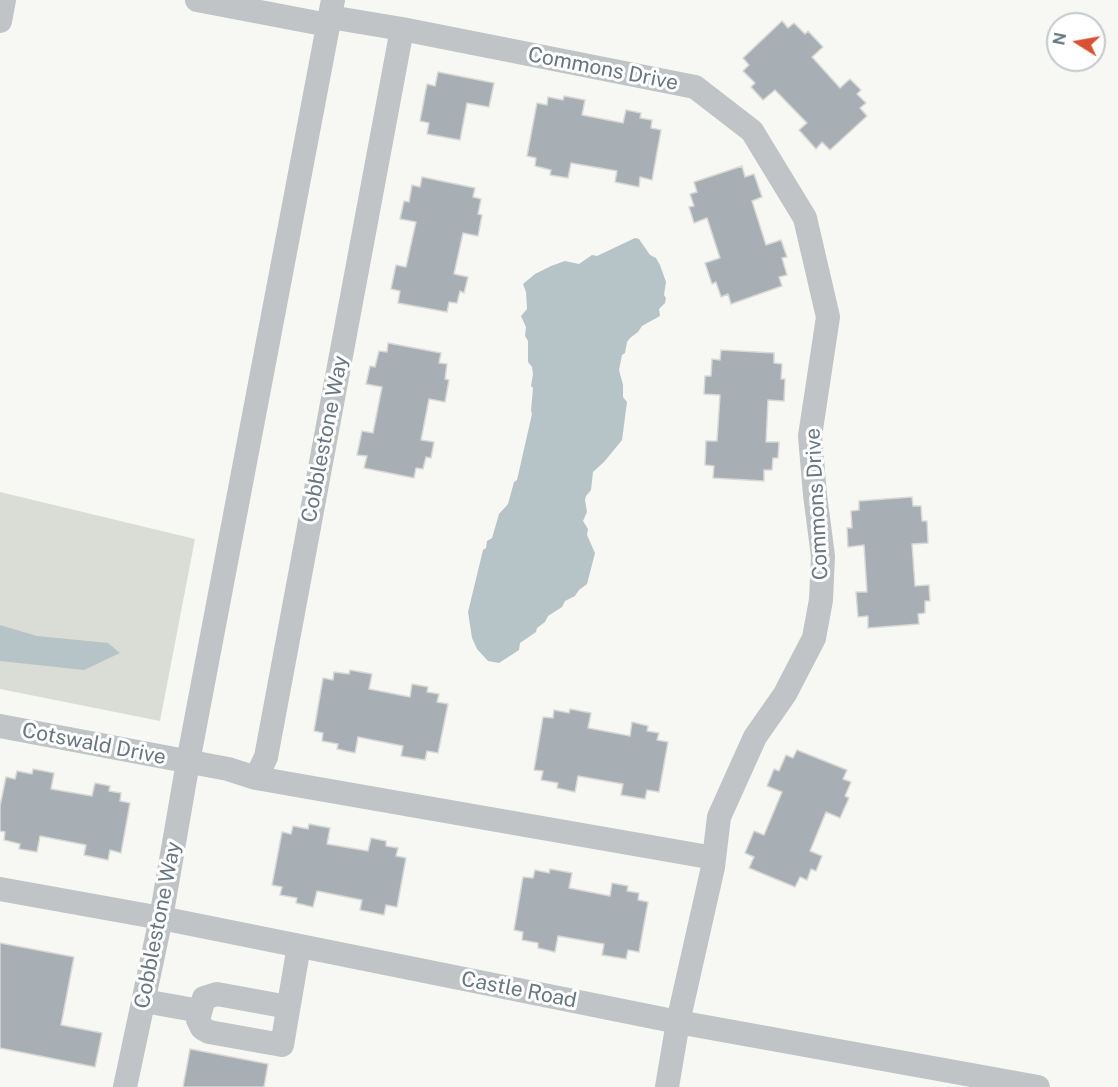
<!DOCTYPE html>
<html>
<head>
<meta charset="utf-8">
<style>
	body { margin:0 }
	#map { position:relative; width:1118px; height:1087px; overflow:hidden; background:#f7f7f4; font-family:"Public Sans",sans-serif }
	canvas { display:block }
	.north { position:absolute; left:1046px; top:12px; width:60px; height:60px; box-sizing:border-box; background:#fff; border:2px solid #c2c9cd; border-radius:50%; rotate:281deg; font-size:16px; font-weight:700; line-height:24px; text-align:center; color:#677883 }
	.north::after { content:''; display:block; margin:auto; width:21px; height:27px; background:#d95132; clip-path:polygon(50% 0,100% 100%,50% 72%,0 100%) }
</style>
</head>
<body>
<div id="map">
<canvas width="1118" height="1087"></canvas>
<div class="north">N</div>
</div>
<script>
const context = document.querySelector('canvas').getContext('2d');
context.lineJoin = 'round';
function fillPath(path, color) { context.fillStyle = color; context.fill(path, 'evenodd'); }
const shape = rows => new Path2D(rows.map(r => 'M' + r).join(''));
function strokePath(path, color, width, dash) { context.strokeStyle = color; context.lineWidth = width; context.lineCap = dash ? 'butt' : 'round'; context.setLineDash(dash || []); context.stroke(path); }
function write(font, color, halo, rows, align = 'center') {
  context.font = font + ' "Public Sans",sans-serif'; context.lineWidth = 6; context.setLineDash([]); context.textBaseline = 'middle'; context.strokeStyle = halo; context.fillStyle = color; for (const [text, x, y, turn = 0] of rows) {
    context.save(); context.translate(x, y); context.rotate((+turn || 0) * Math.PI / 180); context.textAlign = isNaN(turn) ? turn : align; if (halo) context.strokeText(text, 0, 0); context.fillText(text, 0, 0); context.restore();
  }
}
const green = shape([
	[0,492,195,539,160,721,0,689]
]);
const water = shape([
	[635,238,639,239,650,255,656,258,660,265,666,282,664,295,666,298,665,303,659,309,660,316,642,326,638,332,630,338,627,342,625,353,622,355,619,370,623,385,623,397,627,402,622,440,604,462,593,472,591,490,586,496,585,500,587,512,583,521,588,529,587,535,595,553,587,584,579,590,575,596,565,601,562,607,548,616,545,622,537,628,536,632,520,643,519,650,499,663,488,661,477,649,472,638,468,612,483,550,486,548,487,541,492,538,499,514,508,504,514,482,517,480,532,414,531,411,533,388,531,386,533,374,532,367,528,362,528,341,525,336,526,327,521,316,527,309,526,292,523,284,535,274,551,266,565,261,579,264,592,255,597,256],
	[0,625,37,636,108,643,120,653,84,670,0,661]
]);
const building = shape([
	[782,21,788,28,794,23,805,34,808,31,823,47,812,57,840,88,850,79,861,90,857,94,866,103,860,108,867,116,830,150,822,142,816,149,799,130,807,123,775,90,763,100,751,87,755,83,743,71,749,65,743,58,782,21],
	[438,72,494,83,489,107,467,103,460,140,427,134,429,123,420,121,427,84,435,86,438,72],
	[564,96,585,100,582,115,623,123,626,110,641,113,640,118,652,120,651,128,661,130,652,180,640,177,639,187,615,182,617,171,571,163,568,178,550,175,551,170,535,166,536,158,527,156,537,103,547,105,548,97,563,100,564,96],
	[742,166,745,177,754,174,762,197,752,201,766,245,781,240,787,257,782,258,787,275,779,277,782,286,731,304,728,294,721,297,716,282,712,284,705,263,720,258,707,218,694,223,689,207,694,206,690,194,697,192,694,182,742,166],
	[422,177,475,188,473,197,481,199,478,214,482,215,478,236,463,233,454,274,468,277,464,293,460,291,457,303,449,302,447,312,398,303,400,291,391,289,396,265,406,267,416,222,400,219,404,201,409,202,412,185,420,187,422,177],
	[388,343,441,353,439,363,447,364,445,379,449,380,445,402,429,399,421,440,434,442,431,458,426,457,423,469,416,468,414,478,364,468,367,456,357,455,362,431,373,433,382,387,366,384,370,366,375,367,379,351,387,352,388,343],
	[721,350,774,353,774,363,782,364,781,379,785,379,784,401,768,400,766,442,779,442,778,458,773,458,772,470,764,470,764,481,713,478,714,466,705,465,706,441,717,441,720,395,704,394,705,376,711,376,712,359,720,360,721,350],
	[912,497,913,506,921,506,922,521,927,521,928,543,912,544,915,586,929,585,930,601,925,601,925,613,918,614,919,624,868,628,868,616,858,617,856,592,867,592,864,545,848,547,847,528,852,528,851,511,859,510,859,501,912,497],
	[350,670,372,674,369,689,410,697,412,684,428,687,427,692,439,694,437,702,448,704,438,753,427,751,425,760,401,756,403,746,358,737,355,753,337,749,338,744,322,741,323,733,314,731,323,678,333,680,334,672,349,674,350,670],
	[570,709,591,713,588,728,630,736,632,722,648,726,647,731,659,733,657,740,668,742,659,792,647,790,645,799,621,795,623,784,578,776,575,792,557,788,558,783,541,780,543,771,534,770,543,717,553,718,554,710,569,713,570,709],
	[797,750,847,770,843,779,851,782,845,796,849,798,840,818,826,812,810,851,822,856,816,871,811,869,807,880,800,877,795,887,749,868,754,857,745,853,754,831,764,835,782,792,767,786,774,769,779,771,786,755,793,758,797,750],
	[33,769,54,773,51,789,92,796,95,783,110,786,109,791,121,793,120,801,130,803,121,853,110,850,108,860,84,855,86,845,40,836,37,852,19,849,20,844,4,840,5,832,0,831,0,806,6,777,15,779,17,771,32,774,33,769],
	[309,824,330,828,327,844,368,851,371,838,386,841,386,846,398,848,396,856,406,858,397,907,386,905,384,915,360,910,362,900,317,891,313,907,296,903,297,898,280,895,282,887,272,885,282,832,291,834,293,826,308,829,309,824],
	[550,869,572,873,569,888,610,896,612,883,628,886,627,891,639,893,638,900,648,902,639,952,628,950,626,959,602,955,604,944,558,936,555,952,538,948,538,943,522,940,523,932,514,930,523,877,533,878,535,870,549,873,550,869],
	[0,943,74,957,61,1025,102,1033,95,1067,0,1048,0,943],
	[190,1049,268,1064,264,1087,183,1087,190,1049]
]);
const minor = shape([
	[197,0,328,25],
	[330,17,402,29,695,87,752,131,805,218,828,317,810,436,815,495,823,556,821,600,814,638,785,694,755,737,719,817,713,867,678,1022,667,1087],
	[0,21,4,0],
	[0,726,228,769,256,778,266,757,402,29],
	[256,778,714,858],
	[0,889,161,918,678,1022,1038,1087],
	[144,1001,200,1011],
	[288,1007,217,994,204,998,198,1020,202,1028,209,1032,282,1045,299,946],
	[125,1087,161,918,188,762,333,0]
]);
const streetNames = [
	["Commons Drive",603,69,11],
	["Cobblestone Way",325,439,-79],
	["Commons Drive",817,504,-93],
	["Cotswald Drive",94,744,11],
	["Cobblestone Way",158,925,-79],
	["Castle Road",519,990,11]
];
fillPath(green, '#d9ddd5');
fillPath(water, '#b7c4c7');
fillPath(building, '#a7afb4');
strokePath(building, '#d8d8d6', 1.5);
strokePath(minor, '#c0c4c7', 24);
write('21px', '#677883', '#fff', streetNames);
</script>
</body>
</html>
